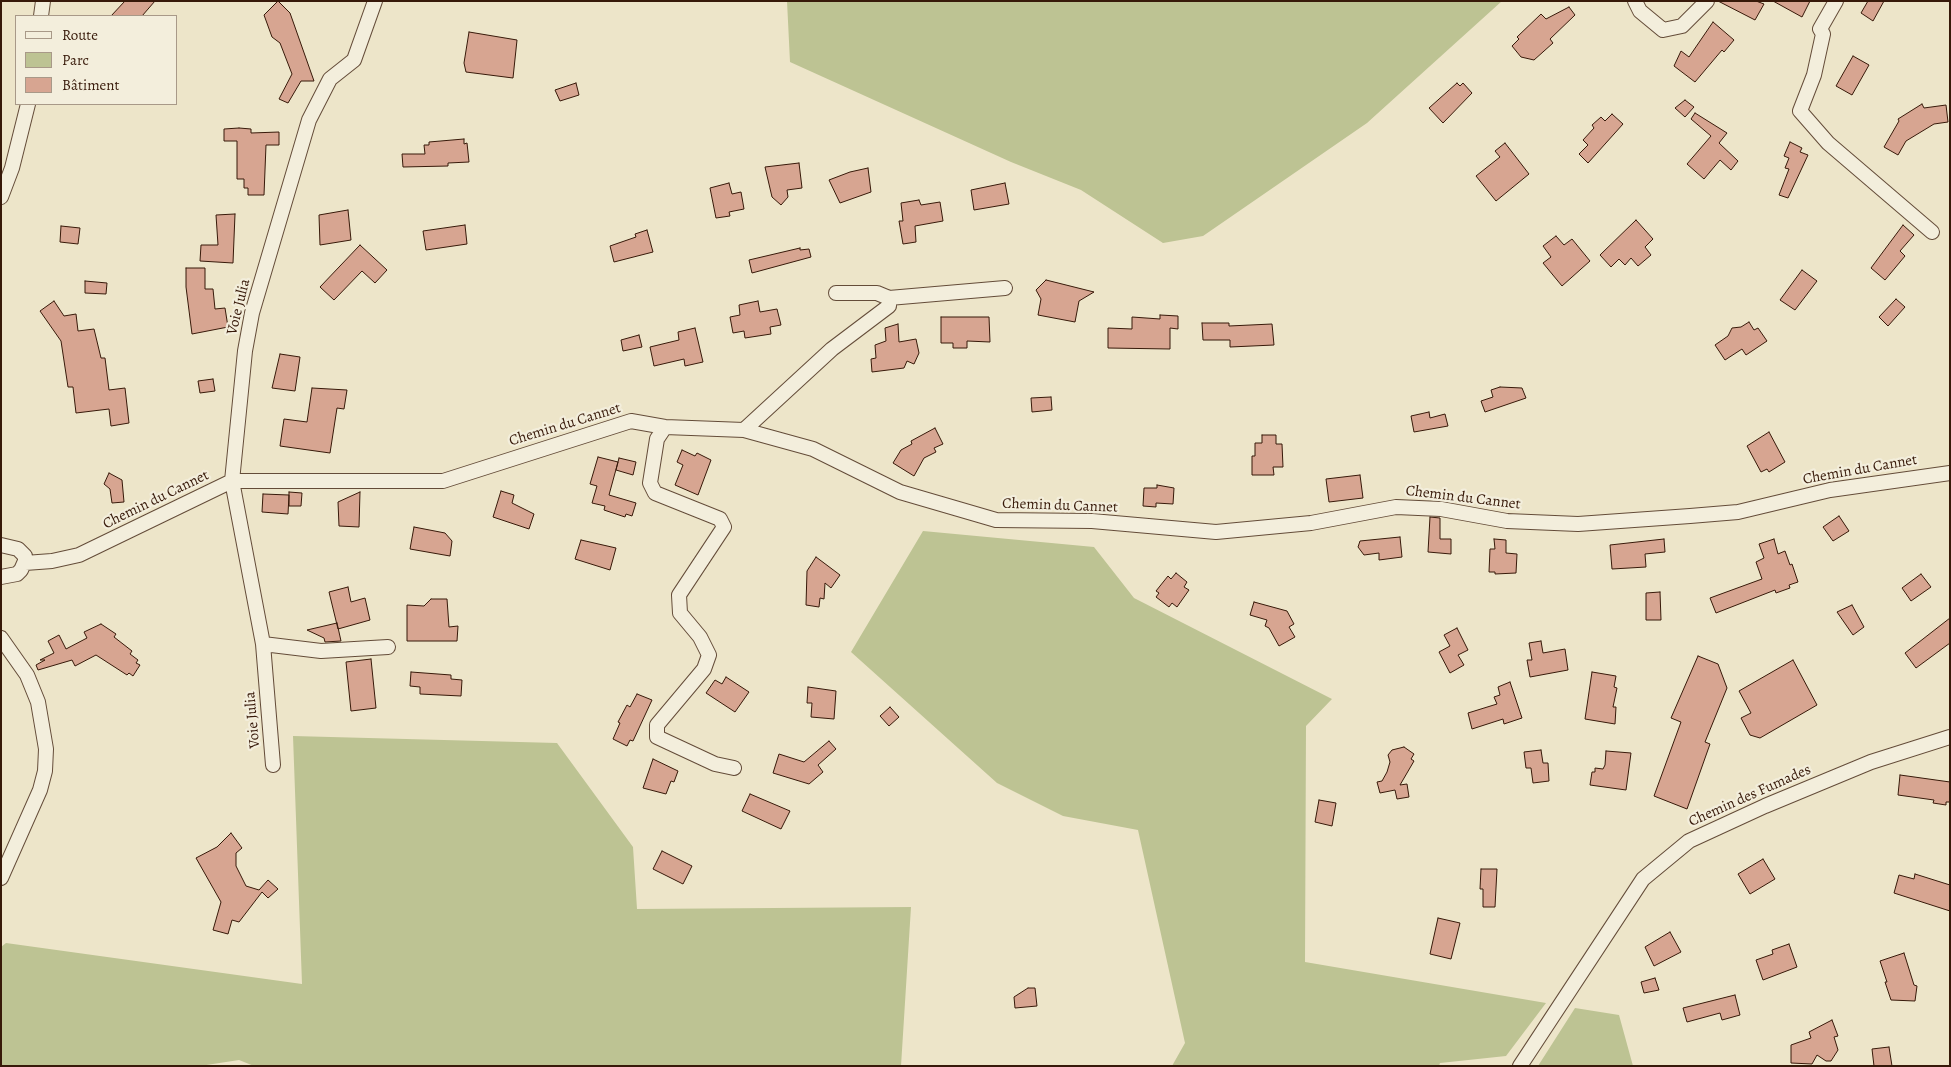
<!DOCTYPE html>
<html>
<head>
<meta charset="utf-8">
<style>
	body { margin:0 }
	#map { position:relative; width:1951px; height:1067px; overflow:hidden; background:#ede5c9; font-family:Alegreya,serif }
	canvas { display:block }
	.frame { position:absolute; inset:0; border:2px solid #371909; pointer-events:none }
	.legend { position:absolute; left:15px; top:15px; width:162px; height:90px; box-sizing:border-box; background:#f3eedc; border:1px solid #a89988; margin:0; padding:6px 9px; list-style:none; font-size:15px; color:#371909 }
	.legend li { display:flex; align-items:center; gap:10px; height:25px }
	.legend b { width:25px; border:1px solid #a89988 }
</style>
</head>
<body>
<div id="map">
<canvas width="1951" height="1067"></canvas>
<div class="frame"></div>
<ul class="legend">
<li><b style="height:6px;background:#f3eedc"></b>Route</li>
<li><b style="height:14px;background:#bdc393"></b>Parc</li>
<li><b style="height:14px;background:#d7a591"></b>Bâtiment</li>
</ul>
</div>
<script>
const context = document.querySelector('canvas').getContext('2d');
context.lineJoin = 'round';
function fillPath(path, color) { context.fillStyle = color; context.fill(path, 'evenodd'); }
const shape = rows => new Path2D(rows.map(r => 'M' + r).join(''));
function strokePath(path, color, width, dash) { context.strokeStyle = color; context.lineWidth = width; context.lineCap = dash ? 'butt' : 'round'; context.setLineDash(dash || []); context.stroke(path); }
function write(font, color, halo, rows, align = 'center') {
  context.font = font + ' Alegreya,serif'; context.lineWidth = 4.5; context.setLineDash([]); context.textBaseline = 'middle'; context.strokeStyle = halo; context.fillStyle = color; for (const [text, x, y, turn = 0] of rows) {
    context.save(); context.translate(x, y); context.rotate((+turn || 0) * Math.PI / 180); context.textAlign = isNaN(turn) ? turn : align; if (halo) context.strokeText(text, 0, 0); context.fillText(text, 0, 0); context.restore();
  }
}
const green = shape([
	[787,1,1502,1,1367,123,1203,236,1163,243,1081,190,1011,162,790,62],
	[923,531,1094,547,1134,598,1332,699,1306,726,1305,962,1546,1003,1506,1056,1440,1063,1439,1066,1172,1066,1185,1043,1138,830,1063,816,997,783,851,652],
	[293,736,557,743,633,847,637,909,911,907,901,1066,254,1066,239,1060,200,1066,1,1066,1,947,6,943,302,984],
	[1575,1008,1619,1015,1633,1066,1538,1066]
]);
const building = shape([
	[125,1,155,1,142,16,111,16,125,1],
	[278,1,290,13,314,81,301,81,288,103,279,99,292,74,280,43,272,37,264,15,278,1],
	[1718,1,1756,1,1764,4,1755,20,1718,1],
	[1773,1,1810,1,1802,17,1773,1],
	[1868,1,1884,1,1873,21,1861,13,1868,1],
	[1569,7,1575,15,1550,39,1553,43,1534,60,1521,57,1512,46,1519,39,1517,37,1541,14,1546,19,1569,7],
	[1713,22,1734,40,1724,52,1722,50,1695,82,1674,66,1681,51,1689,57,1713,22],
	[469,32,517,40,513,78,466,72,464,63,469,32],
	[1853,56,1869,65,1852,95,1836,86,1853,56],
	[576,83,579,95,560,101,555,90,576,83],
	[1457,83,1460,86,1463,83,1472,93,1443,123,1429,108,1457,83],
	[1685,100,1694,107,1685,117,1675,108,1685,100],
	[1922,104,1924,108,1946,105,1948,122,1934,124,1906,141,1898,155,1884,147,1899,121,1898,119,1922,104],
	[1695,113,1727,133,1719,143,1738,161,1731,170,1720,160,1704,179,1687,164,1711,136,1691,119,1695,113],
	[1612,114,1623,124,1588,163,1579,154,1588,145,1583,140,1594,128,1592,125,1601,117,1605,121,1612,114],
	[239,128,251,129,251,133,279,132,279,145,266,145,264,195,248,195,248,188,244,188,244,179,237,179,237,141,224,141,224,129,239,128],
	[464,139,464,144,467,143,469,162,448,163,448,166,403,167,402,154,425,154,424,145,429,145,429,142,464,139],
	[1790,142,1802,148,1800,152,1808,155,1788,198,1779,195,1789,169,1785,168,1789,158,1784,156,1790,142],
	[1505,143,1529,174,1496,201,1476,176,1500,157,1495,151,1505,143],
	[799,163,802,188,787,190,788,197,781,205,772,197,765,167,799,163],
	[868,168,871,192,840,203,829,180,850,172,868,168],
	[729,183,732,194,741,192,744,209,729,212,730,216,716,218,710,188,729,183],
	[1005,183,1009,204,974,210,971,190,1005,183],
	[919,200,921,205,940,202,943,221,915,226,916,242,903,244,899,221,903,221,901,203,919,200],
	[348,210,351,240,320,245,319,215,348,210],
	[235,214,233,263,200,261,201,245,218,245,216,215,235,214],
	[1636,220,1653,239,1645,247,1651,255,1638,266,1631,258,1625,265,1619,259,1611,267,1600,255,1636,220],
	[465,225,467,244,426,250,423,231,465,225],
	[1903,225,1914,235,1900,251,1905,256,1885,280,1871,268,1903,225],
	[61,226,80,228,78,244,60,242,61,226],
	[647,230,653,252,614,262,610,246,636,237,635,234,647,230],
	[1556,236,1564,245,1572,239,1590,261,1562,286,1543,263,1551,257,1543,246,1556,236],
	[360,245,387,270,375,283,362,271,334,300,320,287,360,245],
	[800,248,800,250,809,249,811,257,752,273,749,260,800,248],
	[186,268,205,268,205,289,213,289,215,309,225,308,228,327,192,334,186,287,186,268],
	[1802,270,1817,281,1795,310,1780,300,1802,270],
	[1046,280,1094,292,1079,301,1075,322,1038,315,1041,299,1036,290,1046,280],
	[85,281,107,283,106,294,85,293,85,281],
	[1896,299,1905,307,1888,326,1879,317,1896,299],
	[54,301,64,316,76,314,78,331,94,329,101,358,105,358,109,390,125,388,129,423,111,426,109,409,76,413,73,387,68,387,61,341,40,311,54,301],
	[758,301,760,312,777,309,781,325,770,327,771,334,745,338,744,331,733,333,730,317,740,315,739,305,758,301],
	[1160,315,1178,316,1178,329,1170,328,1170,349,1108,348,1108,328,1132,329,1132,317,1160,319,1160,315],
	[941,317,989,317,990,342,967,341,967,348,953,348,953,343,941,343,941,317],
	[1749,322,1754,330,1758,328,1767,341,1746,355,1742,349,1725,360,1715,345,1728,336,1732,328,1741,327,1749,322],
	[1202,323,1229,323,1229,326,1272,324,1274,345,1230,347,1230,340,1203,340,1202,323],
	[898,324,899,342,916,339,919,353,914,364,907,361,904,368,872,372,871,359,876,358,875,345,886,341,885,328,898,324],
	[695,328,703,362,685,366,684,359,654,366,650,347,679,340,678,332,695,328],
	[639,335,642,347,623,351,621,340,639,335],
	[280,354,300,357,295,391,272,388,280,354],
	[213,379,215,391,200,393,198,381,213,379],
	[1500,387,1522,388,1526,398,1485,412,1481,401,1493,397,1491,390,1500,387],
	[312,388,347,390,344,409,337,408,330,453,280,446,284,419,307,422,312,388],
	[1051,397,1052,410,1032,412,1031,398,1051,397],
	[1429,412,1430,418,1445,414,1448,426,1414,432,1411,416,1429,412],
	[935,428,943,444,934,448,936,452,924,458,914,476,893,463,901,450,912,444,911,441,935,428],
	[1769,432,1785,462,1769,472,1767,469,1761,472,1747,446,1769,432],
	[1262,435,1276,435,1276,444,1282,444,1283,467,1273,467,1274,475,1252,475,1252,456,1255,456,1255,443,1262,443,1262,435],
	[682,450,695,456,697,453,711,460,698,495,675,485,683,465,677,462,682,450],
	[598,457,618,462,609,495,636,503,632,516,626,514,625,517,604,510,605,506,592,503,597,486,590,484,598,457],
	[619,458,636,462,633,475,616,470,619,458],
	[109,473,122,480,124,502,112,503,110,489,104,484,109,473],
	[1360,475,1363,498,1329,502,1326,479,1360,475],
	[1157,485,1174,488,1173,504,1156,503,1156,507,1143,506,1144,488,1157,488,1157,485],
	[501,491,514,495,512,503,534,514,529,529,493,517,501,491],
	[289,492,302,493,301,506,289,506,289,492],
	[360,492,359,527,339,526,338,502,360,492],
	[263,494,289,495,288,514,262,512,263,494],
	[1839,516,1849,531,1833,541,1823,527,1839,516],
	[1430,517,1440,518,1440,539,1451,539,1451,554,1428,552,1430,517],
	[414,527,445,533,452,541,450,556,410,549,414,527],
	[1400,537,1402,557,1379,560,1379,553,1364,555,1358,547,1360,541,1400,537],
	[1494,539,1506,540,1506,553,1517,554,1516,573,1495,574,1495,572,1489,572,1490,549,1495,549,1494,539],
	[1664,539,1665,552,1645,554,1646,567,1612,569,1610,545,1664,539],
	[1774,539,1778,554,1785,551,1790,565,1792,564,1798,582,1789,585,1790,588,1776,593,1775,590,1716,613,1710,598,1762,579,1756,562,1764,558,1759,544,1774,539],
	[581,540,616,548,610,570,575,559,581,540],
	[816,557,840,575,831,588,825,583,824,599,820,598,819,607,806,605,807,571,816,557],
	[1176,573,1187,582,1184,587,1189,590,1177,607,1172,603,1169,607,1156,597,1159,593,1156,591,1168,576,1171,579,1176,573],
	[1921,574,1931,587,1911,601,1902,588,1921,574],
	[348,587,351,602,365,598,370,620,338,629,329,592,348,587],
	[1660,592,1661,620,1646,620,1646,593,1660,592],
	[431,599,447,599,449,627,458,626,457,641,407,641,407,605,424,606,431,599],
	[1254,602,1287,611,1294,624,1289,627,1295,637,1279,646,1269,628,1265,626,1267,620,1250,615,1254,602],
	[1852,605,1864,627,1853,635,1837,612,1852,605],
	[1950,618,1950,643,1916,668,1905,653,1950,618],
	[337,623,341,641,325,642,324,638,307,630,337,623],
	[101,624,116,634,114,637,132,651,130,654,138,660,136,663,140,665,133,676,129,673,127,675,96,655,75,666,72,660,38,670,36,665,45,660,40,660,54,653,48,641,59,635,66,649,87,638,84,632,101,624],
	[1457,628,1468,650,1458,655,1464,665,1450,673,1439,652,1450,646,1444,635,1457,628],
	[1541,641,1543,653,1565,649,1568,670,1530,677,1527,660,1532,660,1529,643,1541,641],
	[1698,656,1718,664,1727,688,1705,742,1710,744,1687,809,1654,796,1681,722,1671,718,1698,656],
	[371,659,376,708,351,711,346,662,371,659],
	[1793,660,1817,705,1760,738,1750,735,1741,718,1751,713,1739,691,1793,660],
	[411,672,451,675,451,679,462,680,461,696,420,694,420,687,410,686,411,672],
	[1592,672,1616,676,1614,687,1617,688,1613,707,1616,707,1615,724,1585,719,1592,672],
	[726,677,749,692,735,712,706,693,715,680,722,684,726,677],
	[1510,682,1522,718,1504,724,1503,719,1472,729,1468,713,1497,704,1494,697,1500,695,1498,687,1510,682],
	[808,687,836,691,834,719,811,717,812,703,807,703,808,687],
	[637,694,652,700,633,741,630,740,627,746,613,739,620,723,618,722,627,705,630,707,637,694],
	[890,707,899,717,889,726,880,716,890,707],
	[829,741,836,749,818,765,823,772,809,784,773,773,779,754,804,762,829,741],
	[1404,747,1414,754,1411,759,1414,761,1400,785,1407,784,1409,797,1397,799,1395,790,1380,793,1377,782,1382,781,1387,772,1390,762,1388,755,1392,750,1404,747],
	[1541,750,1543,763,1548,763,1549,781,1533,783,1531,768,1526,768,1524,752,1541,750],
	[1606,751,1631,753,1626,790,1590,785,1592,772,1595,772,1595,768,1603,769,1605,765,1606,751],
	[653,759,678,771,674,782,671,781,666,794,643,788,653,759],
	[1900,775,1950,782,1950,802,1946,802,1946,805,1933,803,1934,800,1898,795,1900,775],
	[750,794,790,811,781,829,742,811,750,794],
	[1319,800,1336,803,1332,826,1315,822,1319,800],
	[231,833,242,848,236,853,236,866,246,886,259,890,268,880,278,889,268,898,262,892,239,922,232,920,228,934,213,930,221,902,196,858,217,847,231,833],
	[662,851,692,866,683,884,653,869,662,851],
	[1763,859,1775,879,1750,894,1738,874,1763,859],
	[1481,869,1497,869,1495,907,1483,907,1483,889,1480,889,1481,869],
	[1915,874,1950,885,1950,911,1894,893,1899,875,1914,879,1915,874],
	[1438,918,1460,923,1451,959,1430,954,1438,918],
	[1670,932,1681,952,1654,966,1645,947,1670,932],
	[1789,944,1797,967,1763,980,1756,960,1773,954,1772,950,1789,944],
	[1904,953,1914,985,1917,986,1915,1001,1891,1000,1885,982,1887,982,1880,961,1904,953],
	[1655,978,1659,990,1644,993,1641,982,1655,978],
	[1028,988,1035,988,1037,1006,1015,1008,1014,997,1028,988],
	[1735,995,1740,1015,1722,1020,1720,1013,1687,1022,1683,1008,1735,995],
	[1832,1020,1838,1036,1834,1037,1838,1050,1831,1061,1826,1061,1817,1055,1812,1064,1791,1063,1791,1045,1811,1038,1809,1032,1832,1020],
	[1889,1047,1892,1066,1874,1066,1872,1049,1889,1047]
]);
const street = shape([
	[375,1,354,60,330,79,309,120,252,313,245,351,232,481,263,644,321,651,388,647],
	[1635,1,1640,11,1663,30,1682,26,1707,1],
	[1836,1,1820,29,1823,34,1814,75,1800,111,1828,143,1932,232],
	[41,16,43,1],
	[1,197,12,168,28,104],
	[836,293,877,293,889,298,1005,288],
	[665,427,657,439,650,483,655,493,720,519,724,527,679,595,680,613,700,637,709,655,704,669,657,725,657,737,715,764,734,768],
	[744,430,832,349,889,306,889,298],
	[1,545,18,549,25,556,25,561,21,570,17,574,1,577],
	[25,563,52,561,79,555,232,481,443,481,631,421,665,427,744,430,813,449,900,492,996,520,1092,521,1216,532,1311,523,1396,507,1441,509,1507,521,1578,524,1690,516,1738,512,1830,490,1950,473],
	[1,638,27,675,38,702,46,749,45,771,40,790,1,878],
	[263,644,273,765],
	[1520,1066,1643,879,1689,841,1765,806,1871,762,1950,737]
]);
const streetNames = [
	["Voie Julia",239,307,-76],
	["Chemin du Cannet",565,425,-17],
	["Chemin du Cannet",1860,470,-10],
	["Chemin du Cannet",1463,498,7],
	["Chemin du Cannet",156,500,-26],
	["Chemin du Cannet",1060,506,2],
	["Voie Julia",253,720,-95],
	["Chemin des Fumades",1750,796,-24]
];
fillPath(green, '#bdc393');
fillPath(building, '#d7a591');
strokePath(building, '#371909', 1);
strokePath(street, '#644c39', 16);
strokePath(street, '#f3eedc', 14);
write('15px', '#371909', '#f3eedc', streetNames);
</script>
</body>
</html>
